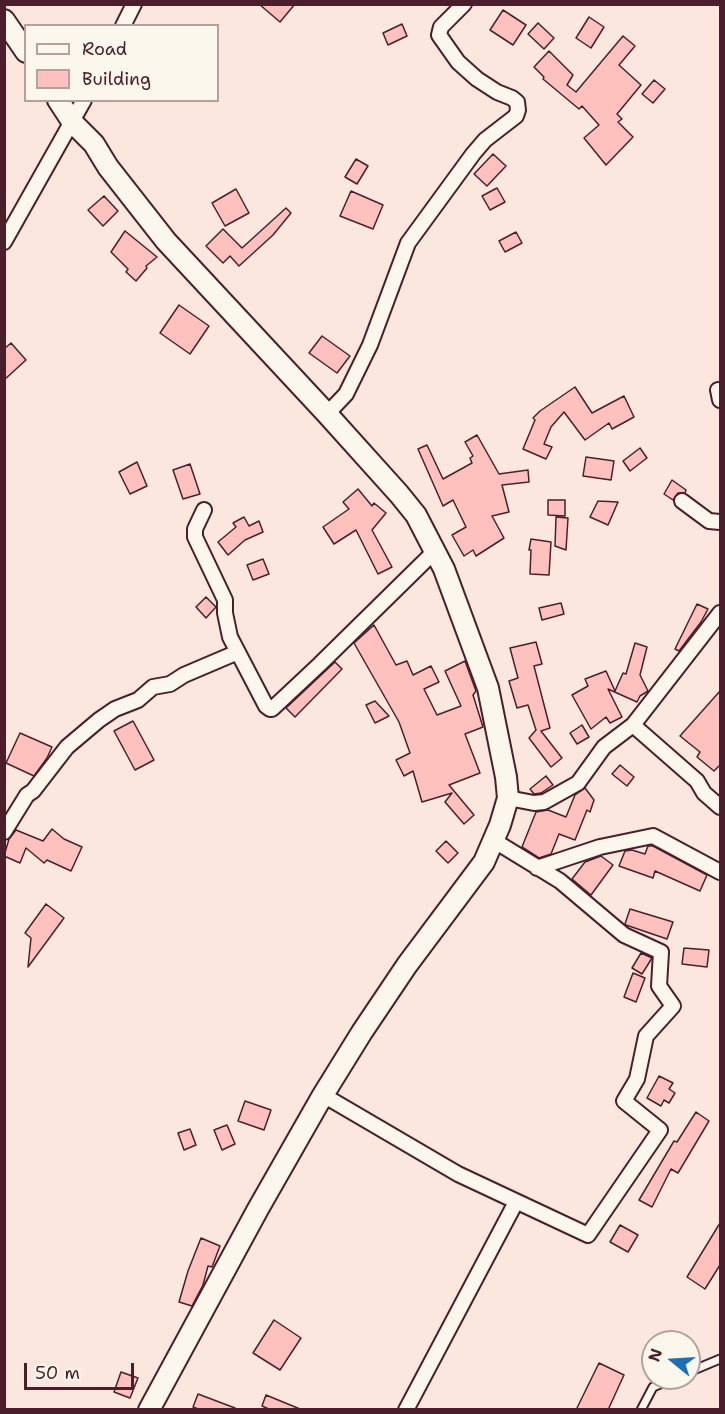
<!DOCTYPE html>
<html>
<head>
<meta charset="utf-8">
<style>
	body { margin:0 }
	#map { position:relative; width:725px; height:1414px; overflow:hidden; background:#fce7de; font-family:"Shantell Sans",sans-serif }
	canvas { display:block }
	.frame { position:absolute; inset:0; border:6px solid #4a1f2b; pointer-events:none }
	.legend { position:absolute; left:24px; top:24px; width:195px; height:78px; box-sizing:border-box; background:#fbf7ec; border:2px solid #b4a19f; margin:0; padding:8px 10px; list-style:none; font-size:18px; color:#4a1f2b }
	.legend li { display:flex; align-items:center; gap:12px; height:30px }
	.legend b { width:30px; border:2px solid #b4a19f }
	.north { position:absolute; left:641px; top:1330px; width:60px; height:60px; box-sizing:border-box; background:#fbf7ec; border:2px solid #b4a19f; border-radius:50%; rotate:288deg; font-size:16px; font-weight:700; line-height:24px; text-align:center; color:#4a1f2b }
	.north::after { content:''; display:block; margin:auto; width:21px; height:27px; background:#1f6fb2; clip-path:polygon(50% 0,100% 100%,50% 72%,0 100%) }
	.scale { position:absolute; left:24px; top:1363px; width:110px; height:27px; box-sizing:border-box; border:3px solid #4a1f2b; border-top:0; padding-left:8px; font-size:18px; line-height:21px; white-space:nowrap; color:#4a1f2b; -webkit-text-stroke:4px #fbf7ec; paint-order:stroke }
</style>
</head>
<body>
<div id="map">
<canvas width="725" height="1414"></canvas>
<div class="frame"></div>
<ul class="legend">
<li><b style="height:8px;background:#fbf7ec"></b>Road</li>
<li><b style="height:16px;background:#fec1be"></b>Building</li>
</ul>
<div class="north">N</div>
<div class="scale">50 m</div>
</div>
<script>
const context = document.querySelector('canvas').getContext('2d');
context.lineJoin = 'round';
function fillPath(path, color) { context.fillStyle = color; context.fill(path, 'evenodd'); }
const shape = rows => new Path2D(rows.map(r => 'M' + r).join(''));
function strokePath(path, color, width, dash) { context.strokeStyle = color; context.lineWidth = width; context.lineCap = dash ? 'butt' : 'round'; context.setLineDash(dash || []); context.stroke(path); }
const building = shape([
	[259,4,295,4,280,22,259,4],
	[503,10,526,25,513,45,490,30,503,10],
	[589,17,604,27,591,48,576,38,589,17],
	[538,23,554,38,544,49,528,34,538,23],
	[402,24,407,36,388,45,383,33,402,24],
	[623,36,635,46,619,65,641,85,617,114,622,119,618,122,633,137,606,165,584,138,599,125,582,106,579,109,543,79,544,77,534,67,549,51,573,75,567,85,576,92,623,36],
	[654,80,665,89,653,103,642,94,654,80],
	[493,154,506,166,487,186,474,174,493,154],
	[356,159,368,166,357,184,345,177,356,159],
	[497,188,505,202,490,210,482,196,497,188],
	[236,189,249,213,225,226,212,203,236,189],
	[351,191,383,205,373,229,340,216,351,191],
	[104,196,118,211,103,226,88,210,104,196],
	[286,208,291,213,273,235,239,266,230,256,223,263,206,246,223,229,242,248,286,208],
	[125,231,157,257,146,266,147,268,136,281,126,272,128,269,111,252,125,231],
	[516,232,522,243,505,252,499,241,516,232],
	[179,305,209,326,190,354,160,333,179,305],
	[322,336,350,356,337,373,309,353,322,336],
	[11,343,26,360,4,380,4,349,11,343],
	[575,387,592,413,624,396,634,417,612,429,609,423,585,440,564,412,551,427,544,444,552,447,546,459,523,449,535,420,533,418,540,411,575,387],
	[477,435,499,474,528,470,529,482,502,485,509,512,492,516,504,538,476,556,473,550,464,556,452,535,466,527,453,500,443,506,418,449,427,445,443,479,472,463,470,458,473,456,465,442,477,435],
	[640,448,647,458,630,471,623,461,640,448],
	[586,457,614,461,611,480,583,476,586,457],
	[137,462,147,486,130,494,119,472,137,462],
	[190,464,200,494,183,499,173,470,190,464],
	[672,480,686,490,685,493,678,493,673,500,664,494,672,480],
	[358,489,372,506,374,503,386,513,372,530,392,567,378,574,356,530,334,544,323,527,349,509,343,502,358,489],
	[548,500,565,500,565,516,548,515,548,500],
	[598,501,618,502,608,525,590,517,598,501],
	[244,517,249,526,259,521,263,532,245,540,228,555,218,542,236,527,233,523,244,517],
	[556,517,568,518,566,550,555,546,556,517],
	[531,539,551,542,549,575,530,574,531,550,529,550,531,539],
	[263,559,269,574,253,580,247,565,263,559],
	[206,597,216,607,206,618,196,607,206,597],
	[561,603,564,614,542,620,539,608,561,603],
	[697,604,708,609,701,622,679,651,675,649,697,604],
	[374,625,396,665,407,661,413,675,431,666,439,682,424,689,437,715,461,706,445,671,465,661,476,691,473,695,483,727,465,734,480,773,449,785,474,815,464,824,445,802,452,793,422,802,413,771,404,776,396,760,410,753,399,722,354,643,374,625],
	[536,642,542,664,534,666,550,728,541,731,562,758,551,767,529,738,536,730,528,705,517,708,509,681,518,678,510,648,536,642],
	[635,643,647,647,640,675,648,691,640,696,637,702,608,689,622,717,610,723,606,717,591,729,572,695,588,686,585,679,606,671,615,691,623,673,626,674,635,643],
	[335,662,342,669,295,717,286,708,335,662],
	[720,691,720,765,714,771,697,757,700,752,680,736,720,691],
	[375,701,389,716,375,723,366,705,375,701],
	[133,721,154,760,135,770,114,731,133,721],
	[582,725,589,737,577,744,570,733,582,725],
	[20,733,52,747,47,758,34,776,6,763,20,733],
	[620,765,634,777,627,786,612,774,620,765],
	[546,776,553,785,541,793,534,794,530,789,546,776],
	[585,788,594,800,590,812,587,810,575,840,559,834,551,854,539,858,522,847,536,812,548,810,566,817,575,795,585,788],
	[52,829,64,839,82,847,71,871,47,860,44,863,26,848,20,863,4,856,9,839,16,830,43,841,52,829],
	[446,841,458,853,448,863,436,851,446,841],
	[648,846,653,846,707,875,700,891,655,871,653,878,619,866,625,851,632,850,645,854,648,846],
	[601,856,613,865,591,895,572,879,585,862,601,856],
	[46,904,64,918,28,967,31,938,25,933,46,904],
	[630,909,673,922,667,939,626,925,625,924,630,909],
	[684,948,709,950,707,967,682,964,684,948],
	[641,953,652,958,642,974,632,968,641,953],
	[633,973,645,978,636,1002,624,997,633,973],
	[659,1076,673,1083,669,1089,675,1093,669,1103,664,1100,661,1106,647,1098,659,1076],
	[245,1101,271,1110,264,1130,238,1121,245,1101],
	[696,1112,709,1121,678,1173,671,1169,652,1207,639,1200,674,1141,677,1142,696,1112],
	[227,1125,235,1144,222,1150,214,1130,227,1125],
	[190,1129,196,1145,184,1150,178,1133,190,1129],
	[720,1223,720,1265,705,1289,687,1277,720,1223],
	[620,1225,638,1235,628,1252,610,1242,620,1225],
	[201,1238,220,1246,212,1267,208,1266,203,1285,192,1306,179,1302,188,1271,201,1238],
	[274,1320,301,1338,280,1370,253,1353,274,1320],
	[599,1363,624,1375,608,1410,576,1410,599,1363],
	[121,1372,138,1378,130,1398,114,1392,121,1372],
	[198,1394,235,1408,234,1410,201,1410,193,1407,198,1394],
	[266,1395,300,1409,300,1410,271,1410,262,1406,266,1395]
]);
const lane = shape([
	[689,1372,720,1359],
	[641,1410,653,1387,675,1378]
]);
const street = shape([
	[123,26,134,4],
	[4,242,84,100],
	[718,390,720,400],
	[327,414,346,394,370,345,408,243,473,154,485,140,516,116,518,110,517,102,512,98,497,92,477,79,458,62,439,35,441,27,464,4],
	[682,501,709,521,720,522],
	[204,510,195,529,195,537,225,600,225,613,230,637,266,706,270,709,272,709,320,664,434,552],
	[633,725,697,781,704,793,720,807],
	[508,798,534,803,544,802,578,783,604,747,633,725,720,613],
	[4,832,27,795,33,791,67,747,99,720,115,709,138,700,153,687,170,684,184,675,238,652],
	[537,868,600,847,653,836,720,872],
	[323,1095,458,1174,588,1235,660,1130,624,1101,637,1079,646,1036,673,1006,659,986,661,952,624,935,560,881,493,840],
	[406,1410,516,1202]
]);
const secondary = shape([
	[4,20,26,52],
	[58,100,73,123,94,144,108,167,166,241,327,414,399,494,416,515,444,569,488,688,506,777,508,798,500,825,484,862,407,965,362,1032,323,1095,258,1209,149,1410]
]);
fillPath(building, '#fec1be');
strokePath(building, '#4a1f2b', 1.5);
strokePath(lane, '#4a1f2b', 11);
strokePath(street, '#4a1f2b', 18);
strokePath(secondary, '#4a1f2b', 24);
strokePath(lane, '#fbf7ec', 7);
strokePath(street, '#fbf7ec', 14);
strokePath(secondary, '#fbf7ec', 20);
</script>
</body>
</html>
